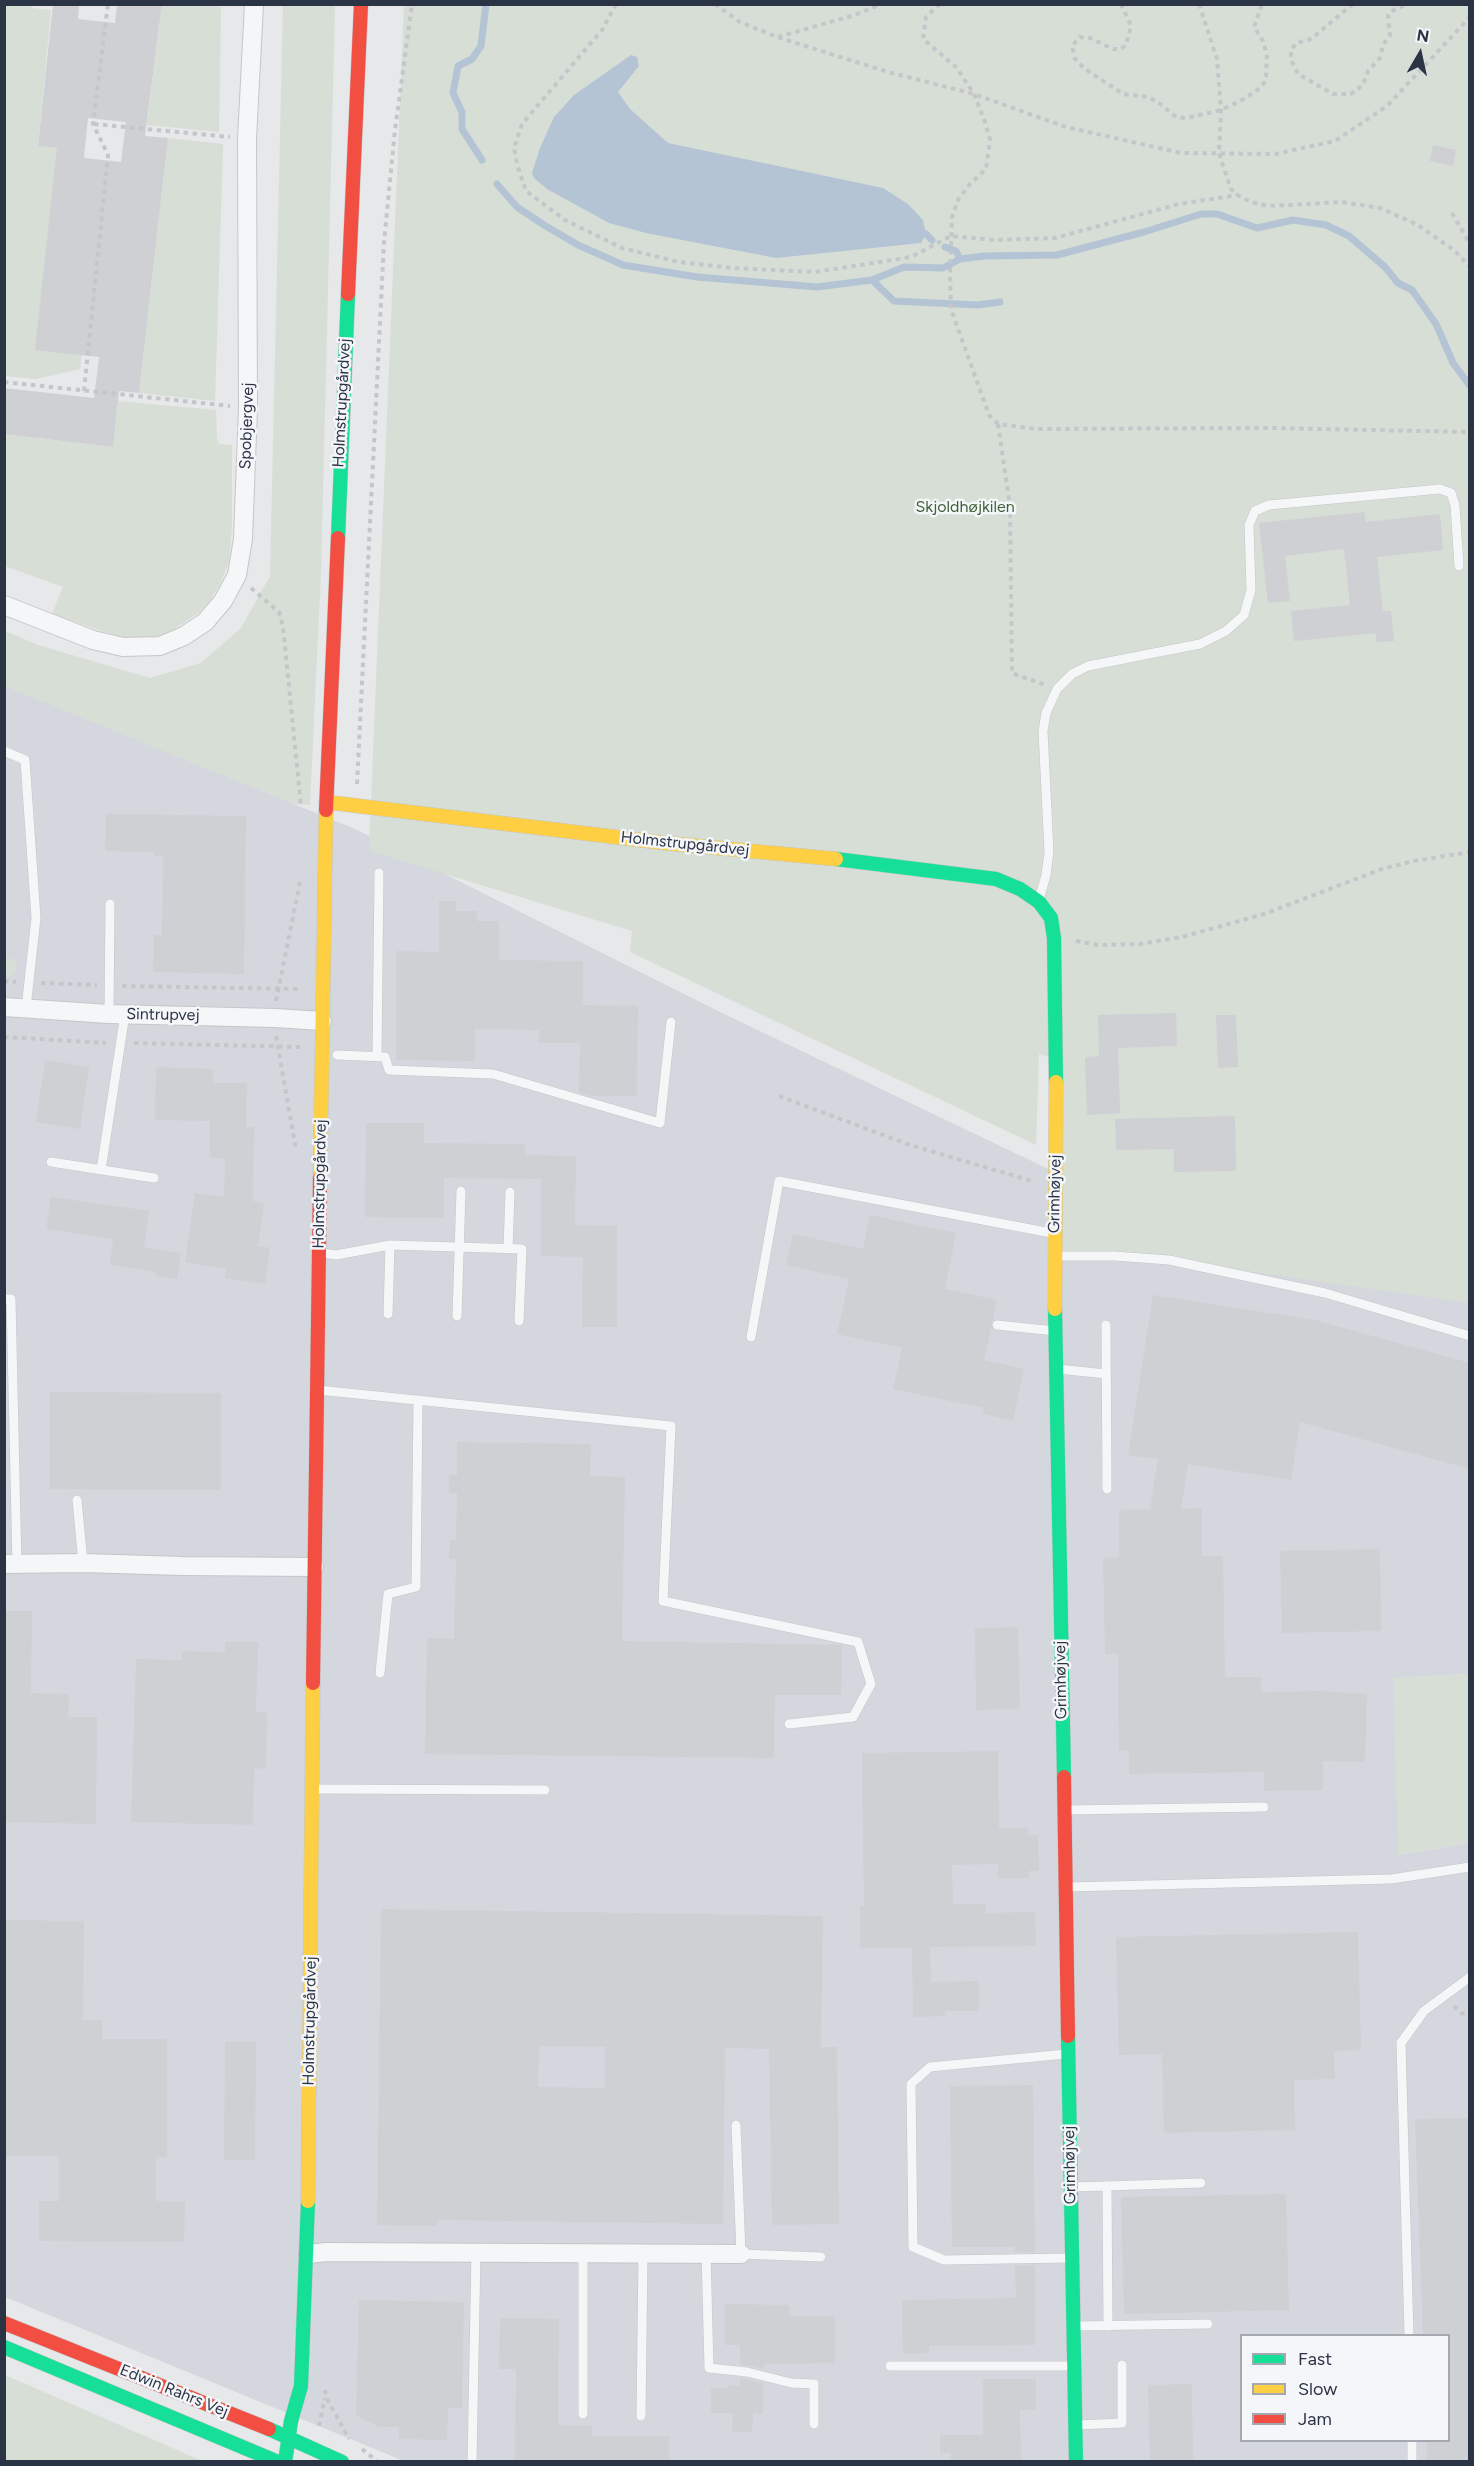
<!DOCTYPE html>
<html>
<head>
<meta charset="utf-8">
<style>
	body { margin:0 }
	#map { position:relative; width:1474px; height:2466px; overflow:hidden; background:#e6e8ea; font-family:Figtree,sans-serif }
	canvas { display:block }
	.frame { position:absolute; inset:0; border:6px solid #2b3445; pointer-events:none }
	.legend { position:absolute; left:1240px; top:2334px; width:210px; height:108px; box-sizing:border-box; background:#f4f6f9; border:2px solid #a4a8b1; margin:0; padding:8px 10px; list-style:none; font-size:18px; color:#2b3445 }
	.legend li { display:flex; align-items:center; gap:12px; height:30px }
	.legend b { width:30px; border:2px solid #a4a8b1 }
	.north { position:absolute; left:1390px; top:24px; width:60px; height:60px; -webkit-text-stroke:4px #f4f6f9; paint-order:stroke; rotate:9deg; font-size:16px; font-weight:700; line-height:24px; text-align:center; color:#2b3445 }
	.north::after { content:''; display:block; margin:auto; width:21px; height:27px; background:#2b3445; clip-path:polygon(50% 0,100% 100%,50% 72%,0 100%) }
</style>
</head>
<body>
<div id="map">
<canvas width="1474" height="2466"></canvas>
<div class="frame"></div>
<ul class="legend">
<li><b style="height:8px;background:#16e098"></b>Fast</li>
<li><b style="height:8px;background:#ffcf43"></b>Slow</li>
<li><b style="height:8px;background:#f24e42"></b>Jam</li>
</ul>
<div class="north">N</div>
</div>
<script>
const context = document.querySelector('canvas').getContext('2d');
context.lineJoin = 'round';
function fillPath(path, color) { context.fillStyle = color; context.fill(path, 'evenodd'); }
const shape = rows => new Path2D(rows.map(r => 'M' + r).join(''));
function strokePath(path, color, width, dash) { context.strokeStyle = color; context.lineWidth = width; context.lineCap = dash ? 'butt' : 'round'; context.setLineDash(dash || []); context.stroke(path); }
function write(font, color, halo, rows, align = 'center') {
  context.font = font + ' Figtree,sans-serif'; context.lineWidth = 5; context.setLineDash([]); context.textBaseline = 'middle'; context.strokeStyle = halo; context.fillStyle = color; for (const [text, x, y, turn = 0] of rows) {
    context.save(); context.translate(x, y); context.rotate((+turn || 0) * Math.PI / 180); context.textAlign = isNaN(turn) ? turn : align; if (halo) context.strokeText(text, 0, 0); context.fillText(text, 0, 0); context.restore();
  }
}
const built = shape([
	[4,685,355,829,718,1011,1063,1176,1469,1274,1469,1674,1393,1678,1399,1855,1469,1843,1469,2461,404,2461,5,2297],
	[1242,2336,1448,2336,1448,2440,1242,2440]
]);
const green = shape([
	[5,5,32,5,32,8,51,10,38,146,57,148,82,355,80,369,36,379,5,376],
	[162,5,205,5,221,7,219,132,147,125],
	[283,5,335,5,321,572,310,805,294,804,4,686,5,631,38,645,150,678,201,663,241,628,270,576],
	[404,5,1469,5,1469,1303,1169,1260,1054,1256,1056,1059,1039,1054,1036,1145,630,952,632,931,369,851],
	[168,138,223,144,215,401,139,393],
	[118,401,216,410,217,439,219,444,232,445,232,526,229,562,220,584,209,602,198,613,167,634,146,638,120,637,52,614,63,587,5,566,4,434,113,447],
	[5,958,17,960,16,973,5,979],
	[1469,1674,1469,1843,1398,1855,1393,1678],
	[4,2375,5,2375,202,2461,5,2461]
]);
const water = shape([
	[631,55,637,57,639,66,618,92,630,109,668,143,883,188,908,204,923,220,926,234,921,243,776,258,646,233,609,223,547,189,534,178,532,173,540,148,554,117,574,95]
]);
const stream = shape([
	[482,160,462,129,462,112,453,93,458,66,472,59,481,46,486,4],
	[497,184,517,207,544,225,578,245,623,265,697,277,817,287,872,280,904,267,943,268,960,259,985,256,1057,255,1144,232,1201,214,1217,214,1257,228,1293,220,1326,225,1349,236,1385,267,1398,283,1412,290,1436,324,1453,363,1470,386],
	[926,234,932,240],
	[945,247,956,251,960,259],
	[872,280,894,301,978,305,1000,302]
]);
const building = shape([
	[53,4,79,4,78,19,115,23,117,4,162,4,145,136,168,138,139,393,119,391,113,447,4,434,4,388,94,398,99,357,35,350,57,148,38,146],
	[88,118,126,122,121,162,84,158],
	[1433,145,1456,150,1453,166,1430,161],
	[1364,512,1366,522,1440,514,1443,550,1377,557,1383,611,1391,611,1394,641,1376,642,1376,633,1294,641,1291,611,1350,605,1344,549,1285,556,1290,601,1268,603,1259,523],
	[106,814,246,816,244,974,153,972,154,935,162,935,163,856,154,856,154,852,105,851],
	[439,901,456,901,456,911,477,911,477,921,499,921,499,960,583,961,583,1005,638,1006,637,1096,591,1096,579,1092,580,1043,539,1043,539,1030,475,1029,475,1061,396,1060,396,951,439,952],
	[1176,1013,1177,1046,1118,1048,1120,1113,1087,1115,1085,1057,1099,1056,1098,1015],
	[1216,1015,1236,1015,1238,1067,1218,1068],
	[45,1060,89,1067,80,1129,36,1122],
	[156,1067,213,1069,213,1083,247,1083,246,1127,254,1127,253,1201,264,1203,258,1246,270,1248,265,1284,225,1278,226,1269,185,1262,195,1193,224,1197,225,1158,210,1158,210,1121,155,1120],
	[1235,1116,1236,1171,1174,1172,1174,1149,1116,1150,1115,1119],
	[366,1123,424,1123,424,1143,525,1144,525,1155,576,1156,575,1225,617,1226,617,1327,582,1327,583,1257,541,1256,541,1179,444,1178,444,1218,365,1217],
	[51,1197,149,1211,144,1247,181,1253,177,1279,155,1276,156,1272,110,1265,113,1239,46,1229],
	[870,1215,956,1233,945,1289,997,1300,984,1360,1024,1369,1013,1421,983,1414,984,1408,893,1389,902,1348,837,1334,849,1279,786,1265,793,1234,863,1249],
	[1153,1295,1315,1320,1470,1363,1470,1469,1300,1422,1291,1480,1188,1464,1181,1509,1202,1508,1202,1556,1223,1556,1225,1677,1261,1677,1261,1692,1321,1691,1367,1694,1365,1762,1323,1761,1323,1790,1264,1791,1264,1772,1129,1774,1129,1751,1119,1750,1118,1654,1105,1654,1103,1558,1119,1557,1119,1510,1150,1509,1158,1459,1128,1455],
	[50,1392,221,1393,221,1490,50,1489],
	[457,1442,591,1444,590,1476,625,1477,622,1641,842,1645,841,1695,775,1695,774,1758,425,1754,427,1638,454,1639,456,1559,449,1559,450,1540,456,1540,457,1493,449,1493,449,1475,457,1475],
	[1380,1549,1381,1631,1282,1633,1280,1551],
	[4,1611,32,1611,31,1693,69,1694,68,1717,97,1717,96,1824,4,1822],
	[1018,1627,1020,1709,976,1710,975,1628],
	[225,1642,258,1642,256,1712,267,1713,266,1769,254,1768,253,1825,131,1822,136,1659,182,1660,182,1651,225,1652],
	[998,1751,999,1828,1028,1828,1028,1836,1038,1835,1039,1871,1029,1871,1029,1878,998,1878,998,1864,952,1865,953,1904,986,1904,986,1913,1035,1912,1036,1946,930,1947,931,1982,979,1981,979,2011,945,2011,945,2016,913,2017,912,1948,860,1948,860,1906,864,1906,862,1753],
	[381,1909,823,1916,821,2047,837,2047,839,2224,772,2225,769,2049,725,2048,723,2224,437,2220,437,2226,377,2225],
	[539,2046,605,2047,605,2088,538,2087],
	[4,1920,84,1921,83,2020,102,2020,102,2039,167,2039,167,2157,156,2157,156,2201,185,2202,184,2242,39,2241,39,2201,59,2201,59,2156,4,2156],
	[1358,1932,1361,2050,1334,2051,1335,2079,1294,2080,1295,2130,1164,2133,1162,2054,1119,2055,1116,1937],
	[225,2042,256,2042,255,2160,224,2160],
	[1033,2085,1035,2252,1015,2252,1015,2247,952,2247,950,2086],
	[1470,2118,1470,2462,1427,2462,1427,2440,1449,2440,1449,2336,1423,2336,1415,2119],
	[1286,2194,1289,2310,1124,2314,1121,2197],
	[1035,2265,1035,2345,929,2346,929,2353,903,2354,902,2300,1016,2298,1015,2266],
	[359,2300,464,2302,462,2408,448,2408,447,2440,399,2439,399,2427,379,2427,356,2415],
	[725,2304,789,2305,789,2316,835,2316,835,2363,764,2364,764,2369,740,2364,740,2345,725,2345],
	[500,2318,559,2319,558,2425,592,2426,592,2436,669,2436,669,2462,515,2462,516,2369,499,2369],
	[740,2378,763,2383,763,2414,753,2413,752,2432,732,2432,733,2413,711,2413,711,2388,728,2388,728,2385,740,2386],
	[983,2379,1036,2379,1036,2410,1020,2410,1021,2462,951,2462,951,2453,940,2453,940,2435,983,2435],
	[1192,2384,1193,2461,1150,2462,1148,2385]
]);
const path = shape([
	[616,4,602,30,522,124,514,148,517,164,526,191,565,220,622,248,679,262,732,268,815,272,911,257,951,236,995,240,1055,238,1179,204,1238,195],
	[715,4,740,22,777,37,888,72,974,94,1066,127,1181,153,1275,154,1335,141,1387,106,1470,17],
	[940,4,926,17,923,39,956,67,974,94,985,122,990,140,986,169,970,184,958,200,952,217,950,273,951,309,989,415,998,424,1036,429,1271,428,1470,432],
	[1121,4,1131,26,1126,45,1121,49,1113,49,1090,38,1080,37,1072,46,1075,59,1085,69,1123,94,1148,97,1159,103,1176,117,1186,118,1221,110,1244,99,1260,88,1264,83,1266,77,1267,56,1263,41,1254,27,1262,4],
	[1199,4,1217,59,1221,110,1219,154,1231,189,1239,196,1251,202,1268,206,1342,202,1380,208,1418,225,1455,251,1470,267],
	[1353,4,1311,39,1296,43,1291,51,1291,60,1298,74,1333,94,1351,94,1363,85,1368,71,1380,58,1383,45,1390,35,1388,16,1390,12,1407,4],
	[778,37,855,15,882,4],
	[94,124,230,137],
	[1452,213,1470,244],
	[4,382,230,406],
	[84,391,108,155,93,124,108,4],
	[998,424,1010,506,1012,673,1045,685],
	[251,588,279,612,283,627,301,806],
	[357,784,384,242,395,130,412,4],
	[1076,941,1098,945,1140,944,1182,937,1264,914,1382,869,1414,861,1470,852],
	[4,981,16,982],
	[41,983,97,985],
	[122,986,301,989],
	[276,1001,300,882],
	[276,1036,296,1149],
	[4,1037,106,1043],
	[134,1043,300,1047],
	[779,1096,910,1145,1032,1181],
	[1454,2006,1461,2013,1470,2014],
	[325,2390,326,2397,349,2439],
	[319,2426,325,2398],
	[362,2449,378,2462]
]);
const lane = shape([
	[4,751,25,760,36,918,26,1008],
	[1039,900,1046,875,1049,852,1043,731,1046,713,1057,689,1072,674,1088,666,1200,644,1226,631,1244,615,1251,590,1249,525,1255,511,1269,505,1440,489,1451,493,1455,505,1459,566],
	[109,1014,110,904],
	[337,1055,385,1057,389,1070,493,1074,660,1123,671,1022],
	[377,1057,379,873],
	[51,1162,154,1178],
	[101,1170,125,1014],
	[508,1249,510,1192],
	[322,1253,336,1255,390,1245,522,1249,519,1321],
	[1056,1256,1114,1256,1169,1260,1325,1293,1470,1336],
	[4,1299,11,1299,17,1565],
	[388,1314,390,1245],
	[457,1316,461,1191],
	[997,1325,1055,1331],
	[1106,1325,1107,1489],
	[751,1337,779,1181,1051,1233],
	[1058,1369,1106,1374],
	[318,1390,671,1426,663,1601,858,1642,871,1684,853,1717,789,1724],
	[77,1500,83,1563],
	[380,1673,388,1594,416,1587,418,1400],
	[313,1789,545,1790],
	[1066,1810,1264,1807],
	[1068,1887,1391,1879,1470,1867],
	[1066,2054,930,2067,911,2084,913,2247,944,2260,1070,2258],
	[736,2125,741,2254,821,2257],
	[1107,2186,1108,2326],
	[1073,2187,1201,2183],
	[706,2253,709,2368,747,2372,791,2383,814,2384,814,2424],
	[1075,2326,1208,2324],
	[1409,2336,1401,2043,1424,2011,1470,1977],
	[890,2366,1071,2366],
	[583,2414,583,2253],
	[641,2416,643,2253],
	[1077,2425,1122,2423,1122,2365],
	[1412,2440,1412,2462],
	[472,2462,476,2252]
]);
const street = shape([
	[4,605,93,640,123,647,160,646,184,636,205,622,223,601,237,575,243,539,248,408,247,139,254,4],
	[4,1007,109,1014,275,1018,322,1021],
	[4,1564,83,1563,182,1566,314,1567],
	[308,2254,326,2252,741,2254]
]);
const fast = shape([
	[338,538,348,294],
	[836,859,996,879,1020,889,1039,902,1051,918,1054,938,1056,1082],
	[1055,1309,1064,1777],
	[1068,2036,1076,2462],
	[4,2347,278,2462],
	[269,2429,342,2462],
	[285,2462,291,2421,301,2386,308,2201]
]);
const slow = shape([
	[326,802,665,843,836,859],
	[320,1178,326,810],
	[1055,1309,1056,1082],
	[308,2201,313,1683]
]);
const jam = shape([
	[348,294,361,4],
	[326,810,338,538],
	[313,1683,320,1178],
	[1064,1777,1068,2036],
	[4,2323,269,2429]
]);
const streetNames = [
	["Holmstrupgårdvej",342,403,-87],
	["Spobjergvej",247,426,-88],
	["Holmstrupgårdvej",685,844,6],
	["Sintrupvej",163,1015,1],
	["Holmstrupgårdvej",320,1184,-89],
	["Grimhøjvej",1055,1194,-89],
	["Grimhøjvej",1061,1680,-91],
	["Holmstrupgårdvej",310,2021,-89],
	["Grimhøjvej",1070,2165,-91],
	["Edwin Rahrs Vej",174,2391,22]
];
const parkNames = [
	["Skjoldhøjkilen",965,507]
];
fillPath(built, '#d4d7dd');
fillPath(green, '#d6ded6');
fillPath(water, '#b4c4d5');
strokePath(stream, '#b4c4d5', 7);
fillPath(building, '#ced0d3');
strokePath(lane, '#c4c6c8', 10);
strokePath(street, '#c4c6c8', 20);
strokePath(fast, '#c4c6c8', 15);
strokePath(slow, '#c4c6c8', 15);
strokePath(jam, '#c4c6c8', 15);
strokePath(path, '#c5c6ca', 4, [4.5, 4.5]);
strokePath(lane, '#f5f6f7', 9);
strokePath(street, '#f5f6f7', 18);
strokePath(fast, '#16e098', 14);
strokePath(slow, '#ffcf43', 14);
strokePath(jam, '#f24e42', 14);
write('16px', '#2b3445', '#f4f6f9', streetNames);
write('16px', '#3f6138', '#f4f6f9', parkNames);
</script>
</body>
</html>
